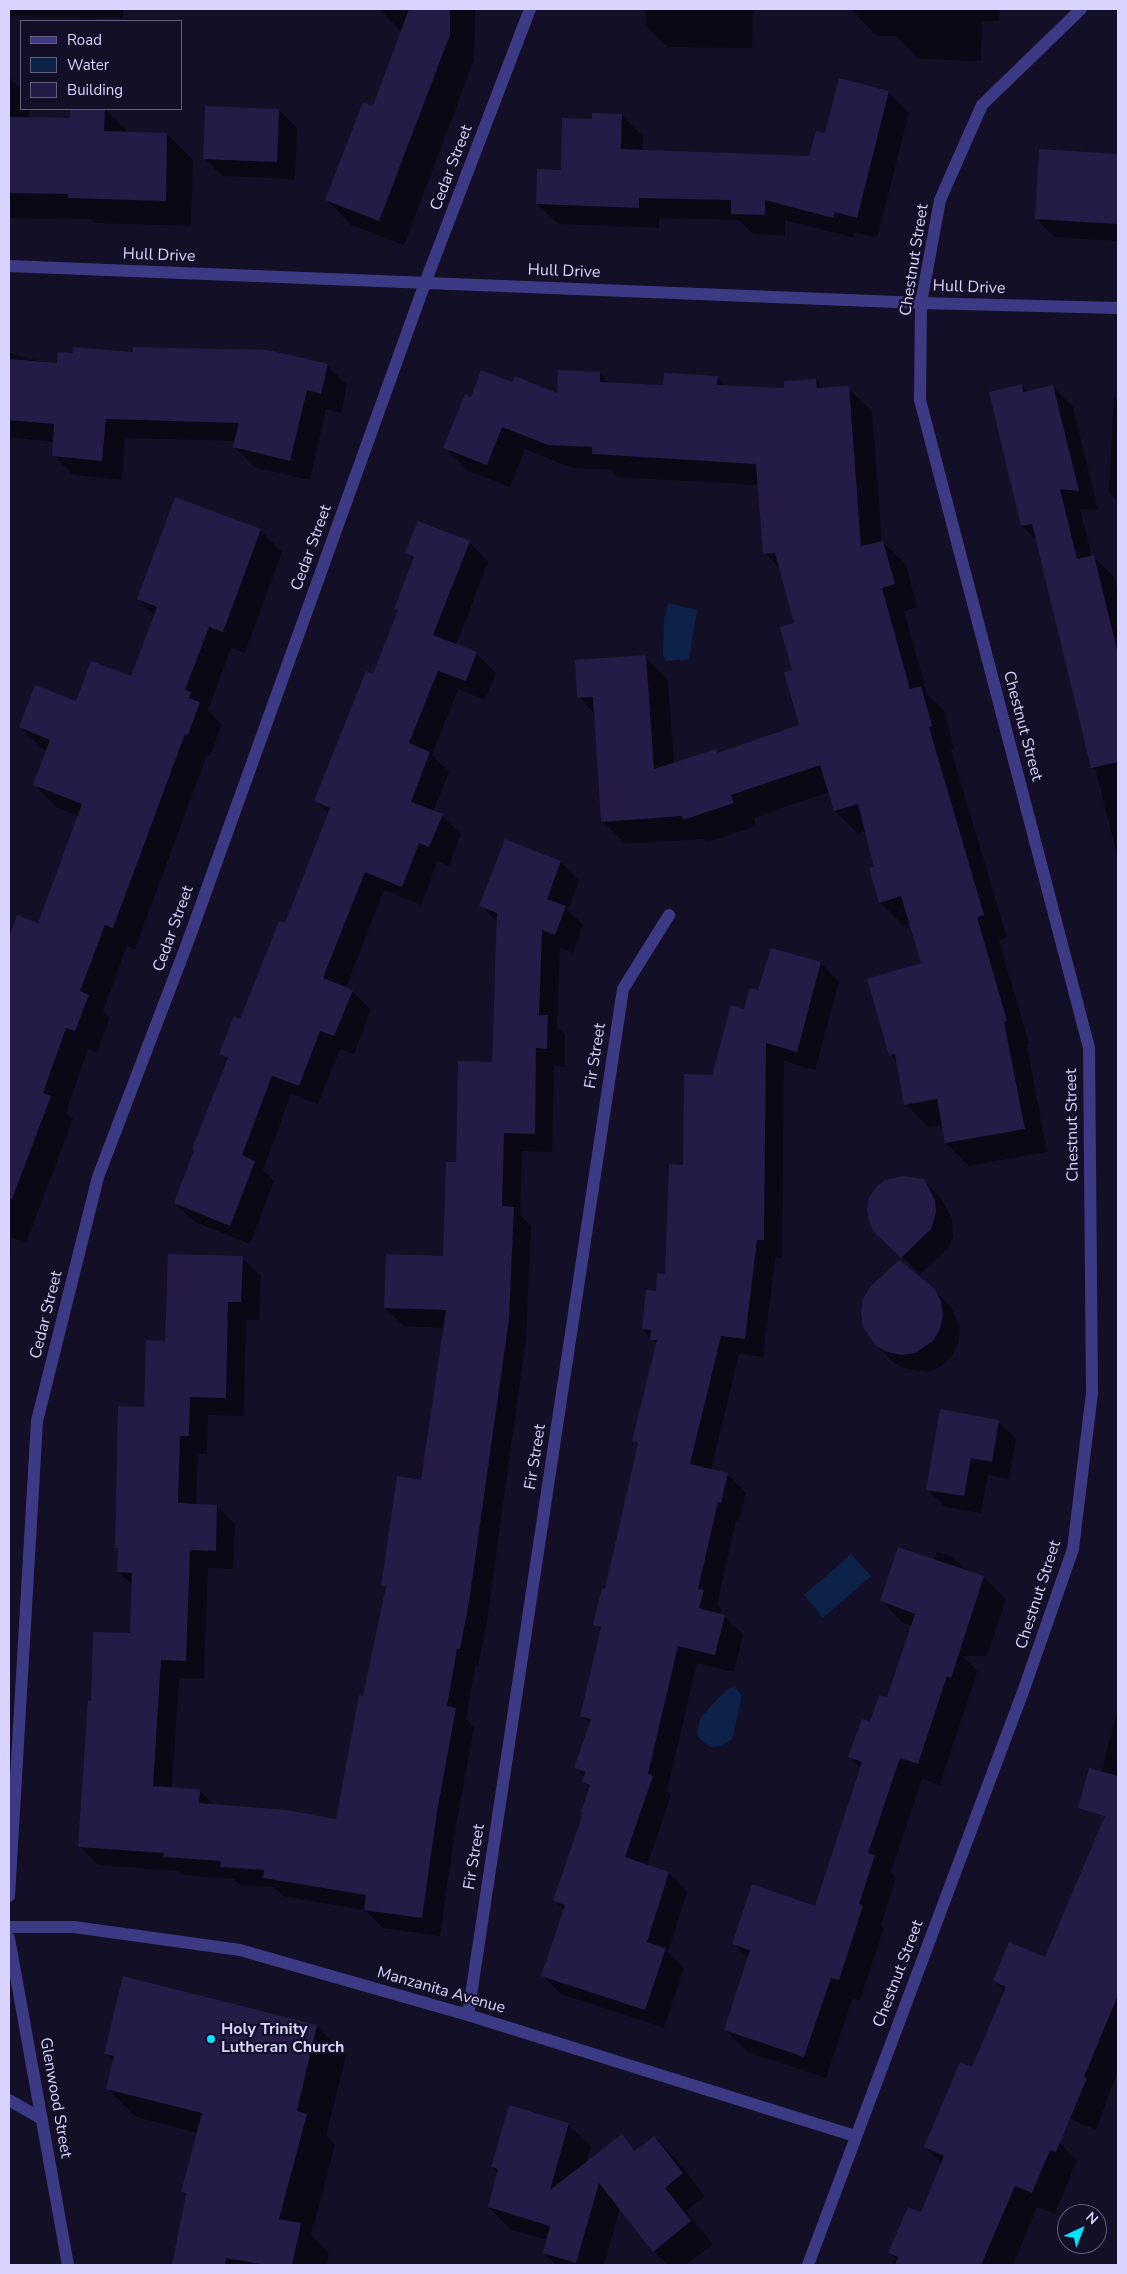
<!DOCTYPE html>
<html>
<head>
<meta charset="utf-8">
<style>
	body { margin:0 }
	#map { position:relative; width:1127px; height:2274px; overflow:hidden; background:#130f26; font-family:"Nunito Sans",sans-serif }
	canvas { display:block }
	.frame { position:absolute; inset:0; border:10px solid #d9d4ff; pointer-events:none }
	.legend { position:absolute; left:20px; top:20px; width:162px; height:90px; box-sizing:border-box; background:#130f26; border:1px solid #625e7d; margin:0; padding:6px 9px; list-style:none; font-size:15px; color:#d9d4ff }
	.legend li { display:flex; align-items:center; gap:10px; height:25px }
	.legend b { width:25px; border:1px solid #625e7d }
	.north { position:absolute; left:1057px; top:2204px; width:50px; height:50px; box-sizing:border-box; background:#130f26; border:1px solid #625e7d; border-radius:50%; rotate:43deg; font-size:14px; font-weight:700; line-height:20px; text-align:center; color:#d9d4ff }
	.north::after { content:''; display:block; margin:auto; width:18px; height:22px; background:#00e5ff; clip-path:polygon(50% 0,100% 100%,50% 72%,0 100%) }
</style>
</head>
<body>
<div id="map">
<canvas width="1127" height="2274"></canvas>
<div class="frame"></div>
<ul class="legend">
<li><b style="height:6px;background:#3d3a85"></b>Road</li>
<li><b style="height:14px;background:#0c2248"></b>Water</li>
<li><b style="height:14px;background:#241b47"></b>Building</li>
</ul>
<div class="north">N</div>
</div>
<script>
const context = document.querySelector('canvas').getContext('2d');
context.lineJoin = 'round';
function fillPath(path, color) { context.fillStyle = color; context.fill(path, 'evenodd'); }
const shape = rows => new Path2D(rows.map(r => 'M' + r).join(''));
function strokePath(path, color, width, dash) { context.strokeStyle = color; context.lineWidth = width; context.lineCap = dash ? 'butt' : 'round'; context.setLineDash(dash || []); context.stroke(path); }
function write(font, color, halo, rows, align = 'center') {
  context.font = font + ' "Nunito Sans",sans-serif'; context.lineWidth = 4.5; context.setLineDash([]); context.textBaseline = 'middle'; context.strokeStyle = halo; context.fillStyle = color; for (const [text, x, y, turn = 0] of rows) {
    context.save(); context.translate(x, y); context.rotate((+turn || 0) * Math.PI / 180); context.textAlign = isNaN(turn) ? turn : align; if (halo) context.strokeText(text, 0, 0); context.fillText(text, 0, 0); context.restore();
  }
}
const water = shape([
	[668,603,697,610,689,659,666,661,663,655,664,620],
	[851,1554,871,1576,823,1618,804,1595],
	[734,1687,741,1694,741,1701,732,1739,722,1746,710,1747,699,1738,697,1732,701,1717,727,1689]
]);
const shadow = shape([
	[9,9,123,9,123,18,9,16],
	[383,9,475,9,474,60,404,245,351,225,327,200,374,107,402,32,383,13],
	[646,9,753,9,752,48,667,47,646,26],
	[851,9,1000,9,999,21,982,21,981,61,919,59,896,36,877,36],
	[9,77,21,90,21,109,29,109,29,119,71,119,72,109,105,109,128,133,167,134,193,160,191,226,95,223,91,219,9,218],
	[889,93,909,113,877,238,855,232,854,238,785,220,785,236,753,234,739,220,659,218,659,228,558,224,537,204,562,171,593,120,593,114,622,115,643,136,642,151,810,157,826,134],
	[279,110,297,128,295,179,222,176,205,159],
	[1040,150,1118,155,1118,241,1054,237,1037,219],
	[9,353,58,366,327,365,347,385,341,413,326,409,310,480,254,467,235,447,236,441,125,438,122,480,73,475,53,455,54,442,9,437],
	[599,373,610,384,665,386,717,377,727,387,785,389,816,380,824,389,848,388,872,411,882,541,906,565,917,607,904,611,927,694,944,710,954,749,951,750,1007,938,999,940,1029,1044,1027,1045,1047,1152,969,1166,946,1143,943,1125,928,1127,905,1104,897,1062,890,1054,922,964,910,923,903,925,880,902,876,867,866,831,858,834,835,811,829,792,754,818,756,826,707,842,704,839,625,844,602,821,595,714,579,697,645,657,668,680,674,764,716,750,719,754,800,726,794,671,795,624,780,569,765,553,759,485,617,477,609,469,572,468,525,449,510,487,468,471,445,448,472,398,513,384,559,394],
	[1021,385,1028,392,1053,386,1073,407,1098,510,1080,509,1092,557,1094,557,1114,577,1118,593,1118,859,1096,771,1092,768,1037,541,1022,526,990,393],
	[1114,398,1118,398,1118,502,1109,492],
	[260,530,282,552,245,653,231,648,208,710,222,725,210,756,207,755,135,949,127,946,103,1011,110,1018,97,1052,88,1049,66,1112,73,1119,26,1243,11,1238,9,1301,9,941,18,917,38,924,79,816,56,807,34,785,47,751,42,749,20,727,132,677,155,616,138,599],
	[469,542,488,562,456,645,476,654,496,673,485,700,458,689,432,755,449,772,433,812,442,815,461,834,449,866,438,861,421,905,384,890,346,988,352,991,371,1010,354,1054,340,1049,318,1104,291,1094,263,1170,274,1181,250,1244,195,1222,175,1203,228,1062,221,1054,241,1021,285,924,329,814,316,801,373,676,398,612,396,609,414,560,407,553],
	[506,840,561,862,579,881,568,910,583,925,573,953,560,948,557,1027,565,1035,565,1067,554,1066,552,1152,522,1151,520,1215,531,1226,526,1338,487,1621,478,1667,475,1667,466,1719,474,1728,455,1831,440,1936,383,1928,365,1910,283,1896,274,1887,240,1885,234,1879,183,1875,179,1871,98,1865,79,1846,93,1702,131,1635,133,1586,119,1572,119,1550,116,1547,145,1408,166,1342,242,1258,261,1276,259,1320,246,1320,244,1416,208,1415,207,1454,198,1454,196,1505,217,1506,235,1524,233,1569,208,1568,204,1679,179,1678,172,1788,199,1790,215,1806,337,1821,386,1589,382,1585,422,1481,445,1328,403,1326,385,1308,444,1257,457,1164,493,1064,498,923,481,905],
	[771,950,821,963,839,982,815,1070,784,1061,782,1258,775,1258,763,1357,739,1354,711,1470,727,1474,746,1493,739,1521,736,1520,717,1605,722,1610,720,1615,724,1616,743,1634,734,1672,697,1663,667,1791,671,1795,647,1866,669,1873,687,1892,668,1952,684,1968,664,2028,561,1994,542,1975,564,1910,555,1901,584,1814,590,1788,583,1781,584,1777,576,1768,590,1724,582,1716,601,1631,595,1624,606,1591,639,1446,633,1441,657,1345,643,1329,657,1293,667,1275,685,1166,713,1076,745,1011,759,992],
	[923,1180,941,1198,952,1219,953,1237,949,1247,920,1274,872,1227],
	[933,1289,951,1307,960,1326,959,1340,951,1358,940,1367,927,1372,906,1369,894,1363,876,1344],
	[998,1422,1016,1439,1009,1479,988,1475,981,1513,945,1507,927,1489],
	[937,1552,952,1556,968,1572,984,1577,1006,1599,987,1656,962,1656,978,1671,940,1785,922,1779,891,1872,896,1878,881,1925,884,1929,860,2001,853,1998,826,2078,747,2052,726,2030,749,1959,734,1944,816,1908,862,1769,850,1757,888,1699,912,1626,903,1623,881,1601,934,1560],
	[1118,1708,1118,1795,1100,1776],
	[1100,1830,1118,1837,1118,2070,1096,2130,1062,2115,1054,2138,1077,2160,1055,2214,1037,2207,1013,2265,892,2265,895,2259,890,2253,921,2214,942,2164,925,2147,973,2068,1005,1991,994,1981,1046,1959],
	[317,2026,346,2055,326,2135,335,2144,311,2235,329,2253,327,2265,174,2265,187,2196,182,2191,198,2133,136,2117,107,2088,114,2062,106,2054],
	[568,2124,591,2146,586,2164,621,2136,637,2151,654,2137,677,2160,705,2196,686,2211,713,2244,686,2265,668,2265,654,2251,620,2208,604,2265,556,2265,544,2253,548,2240,511,2230,489,2207,498,2173,492,2167]
]);
const building = shape([
	[409,9,450,9,450,35,379,221,325,200,363,102,373,106],
	[839,78,889,91,857,218,835,212,833,218,765,200,765,215,731,214,731,200,639,198,639,208,536,204,537,169,561,170,562,118,592,119,592,113,622,114,621,149,809,156,816,131,825,133],
	[205,106,279,109,277,162,203,159],
	[70,109,105,109,104,131,167,133,166,201,68,198,68,194,9,193,9,117,70,118],
	[1039,149,1118,154,1118,224,1035,219],
	[73,347,133,352,133,347,268,350,328,364,321,394,307,390,290,461,233,447,239,423,106,419,102,461,52,456,54,424,9,420,9,359,57,363,58,352,73,353],
	[481,370,512,382,515,376,557,393,558,370,600,372,600,382,663,385,664,373,718,376,717,385,784,388,784,381,816,379,817,388,849,386,861,546,883,541,895,584,882,588,910,689,921,686,932,726,929,727,984,915,977,917,1007,1021,1004,1022,1025,1129,945,1143,937,1099,904,1105,895,1054,889,1055,867,979,921,963,901,896,879,903,869,868,874,867,858,804,834,811,820,765,731,795,734,803,683,820,682,816,601,822,593,697,577,698,575,660,646,655,654,769,716,749,717,753,799,725,784,672,792,670,780,627,794,623,775,553,763,554,756,464,592,454,592,447,548,445,502,427,487,465,443,448,465,394,471,397],
	[1022,384,1023,392,1053,385,1079,491,1060,489,1077,559,1094,555,1118,654,1118,762,1091,768,1032,524,1021,526,989,392],
	[175,497,261,529,223,632,209,627,185,690,191,692,189,698,200,702,188,735,185,734,113,928,105,925,80,991,89,995,75,1031,66,1028,43,1093,51,1096,12,1199,9,1198,9,938,17,915,38,923,82,804,33,785,50,740,19,727,35,685,76,701,91,661,131,676,157,607,137,599],
	[418,521,470,541,433,635,477,652,466,681,438,671,409,743,430,752,411,802,443,814,429,847,419,843,402,887,365,872,323,978,353,990,334,1036,320,1031,299,1086,272,1076,242,1155,255,1161,230,1226,174,1203,194,1150,192,1149,228,1058,219,1054,234,1016,240,1019,279,921,285,923,330,808,314,801,366,671,373,674,398,610,394,609,414,557,405,553],
	[505,839,561,861,547,899,566,906,555,935,542,930,539,1015,548,1015,547,1049,536,1048,535,1134,504,1133,502,1206,514,1207,509,1319,469,1602,460,1649,457,1649,447,1706,456,1708,437,1812,422,1918,364,1910,366,1895,263,1878,264,1870,220,1867,221,1861,163,1857,164,1853,78,1847,88,1700,91,1701,93,1632,130,1633,132,1573,117,1572,118,1548,115,1548,118,1406,144,1407,146,1340,165,1341,168,1254,243,1256,241,1302,228,1302,226,1398,190,1397,189,1436,180,1436,178,1503,217,1505,216,1551,190,1550,186,1661,161,1660,153,1786,200,1789,199,1803,287,1810,336,1819,359,1695,363,1696,386,1586,381,1586,397,1476,421,1480,446,1310,384,1308,386,1254,443,1256,446,1162,456,1162,458,1061,492,1062,497,913,479,906],
	[771,948,821,962,797,1052,766,1043,764,1240,757,1240,745,1339,721,1336,690,1464,728,1473,721,1503,718,1502,698,1589,704,1590,699,1608,725,1615,715,1655,678,1646,648,1774,653,1776,625,1857,669,1872,647,1942,666,1948,645,2010,541,1976,565,1905,553,1901,583,1813,581,1812,590,1785,582,1782,585,1772,574,1768,591,1719,580,1716,601,1627,593,1625,602,1588,605,1589,638,1443,632,1441,657,1340,650,1340,651,1330,642,1329,646,1290,656,1291,657,1273,665,1274,669,1164,683,1165,684,1074,712,1075,731,1005,744,1009,750,988,758,990],
	[903,1176,924,1179,935,1200,936,1212,931,1229,901,1258,874,1232,869,1222,867,1209,869,1198,876,1187,885,1180],
	[899,1260,934,1288,941,1301,943,1315,940,1329,933,1341,915,1353,901,1355,887,1352,875,1345,863,1327,861,1313,863,1299,870,1287],
	[940,1409,999,1420,992,1462,971,1458,964,1496,926,1490],
	[898,1547,984,1576,951,1678,947,1676,918,1764,900,1758,868,1853,875,1855,859,1904,863,1906,839,1980,831,1978,804,2057,724,2030,750,1950,732,1944,752,1884,815,1906,862,1762,848,1757,862,1719,870,1722,879,1695,887,1697,915,1614,880,1601],
	[1089,1768,1118,1776,1118,1995,1084,2077,1087,2078,1056,2152,1050,2150,1032,2193,1015,2186,981,2265,895,2265,898,2257,888,2253,908,2207,921,2212,944,2156,924,2147,960,2062,972,2067,1006,1987,993,1981,1009,1942,1045,1957,1105,1816,1078,1808],
	[123,1976,317,2025,297,2111,307,2114,279,2219,301,2223,292,2265,265,2265,226,2258,225,2265,172,2265,186,2193,181,2192,202,2113,106,2089,114,2056,104,2054],
	[509,2105,569,2123,550,2190,622,2134,635,2151,654,2136,683,2173,665,2188,691,2221,653,2252,599,2183,576,2263,543,2253,550,2226,488,2207,498,2169,491,2167]
]);
const minor = shape([
	[9,266,921,303,1118,308],
	[9,1896,37,1421,98,1177,187,944,425,283,530,9],
	[9,1927,74,1927,240,1950,468,2015,855,2136],
	[9,1938,68,2265],
	[468,2015,623,989,669,915],
	[9,2100,42,2119],
	[808,2265,1024,1689,1073,1549,1092,1393,1089,1048,920,400,921,303,940,200,982,105,1081,9]
]);
const markers = [
	[211,2039,5,"#00e5ff"]
];
const streetNames = [
	["Cedar Street",452,168,-69],
	["Hull Drive",159,256,2],
	["Chestnut Street",915,260,-81],
	["Hull Drive",564,272,2],
	["Hull Drive",969,288,2],
	["Cedar Street",312,548,-70],
	["Chestnut Street",1022,726,75],
	["Cedar Street",174,929,-70],
	["Fir Street",596,1056,-81],
	["Chestnut Street",1073,1125,-91],
	["Cedar Street",47,1315,-76],
	["Fir Street",536,1457,-81],
	["Chestnut Street",1039,1595,-72],
	["Fir Street",475,1857,-81],
	["Chestnut Street",899,1974,-69],
	["Manzanita Avenue",441,1991,16],
	["Glenwood Street",55,2098,80]
];
const poiNames = [
	["Holy Trinity",221,2030],
	["Lutheran Church",221,2048]
];
fillPath(water, '#0c2248');
fillPath(shadow, '#0007');
fillPath(building, '#241b47');
strokePath(minor, '#3d3a85', 12);
for (const [x, y, r, color] of markers) { const dot = new Path2D(); dot.arc(x, y, r, 0, 2 * Math.PI); context.fillStyle = color; context.fill(dot); strokePath(dot, '#130f26', 2); }
write('16px', '#d9d4ff', '#130f26', streetNames);
write('bold 16px', '#d9d4ff', '#130f26', poiNames, 'left');
</script>
</body>
</html>
